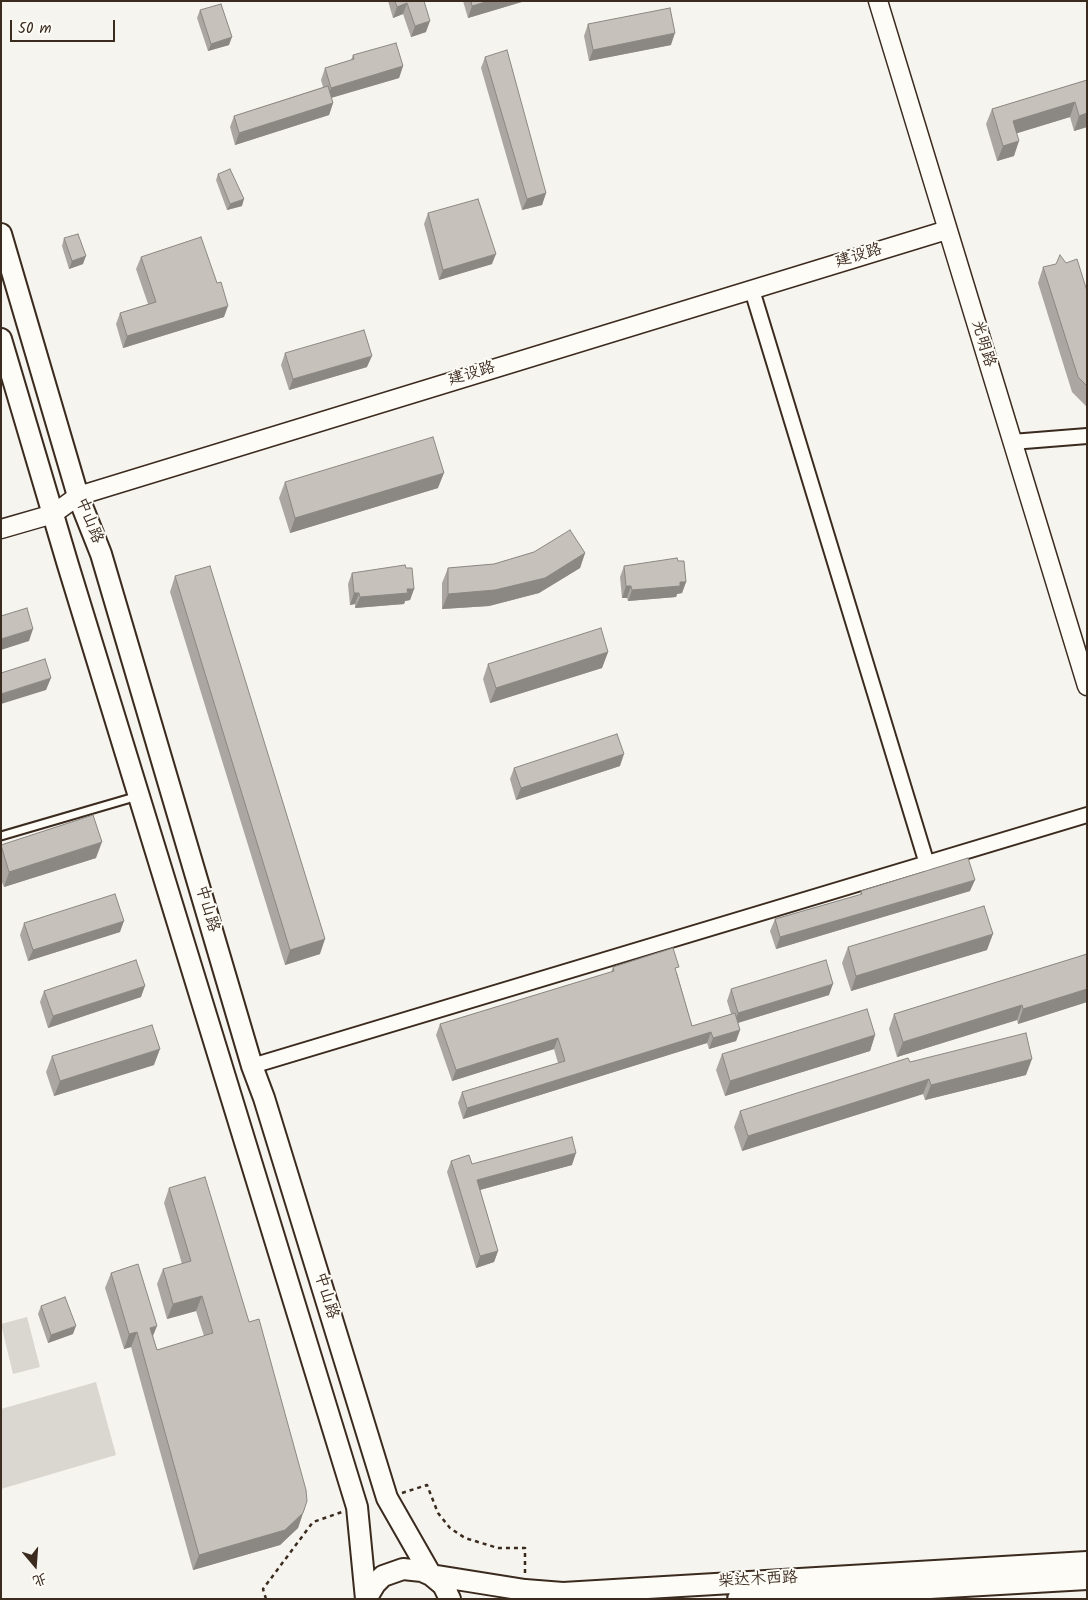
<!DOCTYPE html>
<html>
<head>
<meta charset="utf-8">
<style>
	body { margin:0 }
	#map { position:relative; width:1088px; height:1600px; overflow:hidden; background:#f5f4ee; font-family:Kalam,"LXGW WenKai TC",sans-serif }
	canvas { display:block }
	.frame { position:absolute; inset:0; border:2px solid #3b2a1e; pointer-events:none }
	.north { position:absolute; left:10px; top:1540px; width:50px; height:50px; -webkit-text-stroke:4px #fdfcf7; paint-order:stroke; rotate:162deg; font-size:14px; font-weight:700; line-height:20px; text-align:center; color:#3b2a1e }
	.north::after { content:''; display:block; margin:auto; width:18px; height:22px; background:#3b2a1e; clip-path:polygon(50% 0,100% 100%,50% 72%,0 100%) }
	.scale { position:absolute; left:10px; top:20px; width:105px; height:22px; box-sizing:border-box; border:2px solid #3b2a1e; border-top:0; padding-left:6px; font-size:15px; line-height:18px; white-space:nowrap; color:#3b2a1e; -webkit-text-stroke:4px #fdfcf7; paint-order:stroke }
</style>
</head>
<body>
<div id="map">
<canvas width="1088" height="1600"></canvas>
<div class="frame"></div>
<div class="north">北</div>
<div class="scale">50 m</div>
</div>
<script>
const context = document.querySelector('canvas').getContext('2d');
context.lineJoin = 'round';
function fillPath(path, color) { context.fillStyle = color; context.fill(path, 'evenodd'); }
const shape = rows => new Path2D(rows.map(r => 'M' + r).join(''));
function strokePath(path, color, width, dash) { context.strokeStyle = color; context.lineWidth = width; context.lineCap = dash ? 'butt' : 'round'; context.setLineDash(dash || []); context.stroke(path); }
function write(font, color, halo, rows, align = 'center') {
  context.font = font + ' Kalam,"LXGW WenKai TC",sans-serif'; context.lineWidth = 4; context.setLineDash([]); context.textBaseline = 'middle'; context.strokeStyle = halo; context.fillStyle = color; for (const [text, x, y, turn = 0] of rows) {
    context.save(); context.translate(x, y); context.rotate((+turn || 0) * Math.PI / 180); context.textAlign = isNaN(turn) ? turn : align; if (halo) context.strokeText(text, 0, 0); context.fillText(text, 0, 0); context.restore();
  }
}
const green = shape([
	[27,1317,40,1367,13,1374,1,1324],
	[96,1382,116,1455,1,1489,1,1409]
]);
const path = shape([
	[402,1493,427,1485,438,1513,450,1528,465,1538,498,1548,525,1548,525,1575],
	[266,1599,263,1589,313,1522,342,1512]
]);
const service = shape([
	[1,836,138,796]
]);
const minor = shape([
	[752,290,927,864],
	[1012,442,1087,436],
	[252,1066,1087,815]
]);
const tertiary = shape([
	[878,1,1087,686],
	[1,529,53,514,78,496,947,230]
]);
const secondary = shape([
	[1,234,78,496,101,554,252,1066,264,1098,387,1498,431,1575],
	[1,339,68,565,357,1507,366,1599],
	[431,1575,525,1590,563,1593,1087,1562],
	[366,1599,375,1584,383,1576,403,1569,422,1571,431,1575,443,1585,450,1599],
	[738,1599,1087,1579]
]);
const wall = shape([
	[388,1,424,1,426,32,411,37,403,14,393,18],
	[463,1,525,1,468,18],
	[200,10,229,45,208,51,197,18],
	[588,24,671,45,589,61,584,36],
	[353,55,403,66,399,78,331,98,333,103,329,115,235,145,230,127,234,116,323,87,321,80,325,68,351,60],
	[485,57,546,193,542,205,522,210,481,68],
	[1087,80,1087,127,1074,131,1070,117,1017,133,1014,156,997,161,986,124,992,109],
	[218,174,242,206,227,210,216,180],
	[428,213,492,264,439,280,424,224],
	[64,238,83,264,69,269,62,246],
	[141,257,224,317,123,348,116,324,120,313,148,304,136,269],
	[1043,267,1087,291,1087,407,1072,392,1038,283],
	[285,353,367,367,289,390,281,365],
	[285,482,438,488,290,533,279,498],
	[534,552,585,553,580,568,539,593,489,606,442,609,442,583,448,568,494,564],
	[678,561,686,582,682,593,677,594,676,597,628,601,627,598,622,598,620,577,624,566],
	[406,568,414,589,410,600,405,601,404,604,355,608,355,604,350,605,348,584,352,573],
	[175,576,320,954,285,965,170,592],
	[608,652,602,668,490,703,483,679,488,664],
	[620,766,516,800,510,779,514,768],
	[1,845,96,858,4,887,1,880],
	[861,891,970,891,776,949,770,931,775,919,860,895],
	[24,923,120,932,28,961,20,935],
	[848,947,987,950,851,991,842,963],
	[1087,954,1087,1002,1018,1024,1017,1020,897,1057,889,1029,894,1014],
	[613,967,677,973,692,1026,731,1014,727,1001,731,989,829,995,738,1023,740,1030,736,1041,709,1049,707,1043,463,1119,458,1103,462,1092,558,1063,554,1049,452,1081,436,1035,440,1024,611,972],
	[44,991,141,997,48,1028,40,1002],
	[875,1035,870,1051,725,1096,716,1070,722,1054],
	[52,1056,154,1065,54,1096,46,1072],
	[910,1062,1026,1075,925,1100,923,1094,742,1151,734,1127,740,1111],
	[451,1161,472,1164,572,1165,480,1190,498,1251,494,1262,476,1268,447,1172],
	[169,1188,303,1513,298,1528,280,1545,193,1570,131,1347,124,1349,105,1288,111,1273,153,1336,157,1350,204,1336,196,1311,167,1319,157,1284,163,1269,182,1264,164,1203],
	[41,1306,73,1334,48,1343,38,1314]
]);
const shadedWall = shape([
	[489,1,525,1,468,18,472,6],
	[407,3,403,14,393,18,397,7],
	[430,21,426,32,411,37,415,26],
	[675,33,671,45,589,61,593,50],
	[232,37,229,45,208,51,211,44],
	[403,66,399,78,327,99,331,88],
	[1075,102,1070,117,1008,136,1013,121],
	[333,103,329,115,235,145,239,133],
	[1087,113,1087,127,1074,131,1079,116],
	[1019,141,1014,156,997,161,1003,146],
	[546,193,542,205,522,210,527,199],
	[244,199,242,206,227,210,230,204],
	[496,254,492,264,439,280,443,270],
	[86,256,83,264,69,269,72,261],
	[228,306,224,317,123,348,127,336],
	[372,356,367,367,289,390,293,379],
	[444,473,438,488,290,533,295,518],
	[585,553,580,568,539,593,489,606,442,609,448,594],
	[680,582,686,582,682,593,677,594,676,597,628,601,632,590],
	[626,586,631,586,627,598,622,598],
	[407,589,414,589,410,600,405,601,404,604,355,608,360,597],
	[354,593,359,593,355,604,350,605],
	[33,629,29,641,1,650,1,639],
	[608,652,602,668,490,703,496,688],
	[51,678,46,690,1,704,1,694],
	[624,754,620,766,516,800,521,788],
	[102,842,96,858,4,887,9,872],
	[975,880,970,891,776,949,780,937],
	[124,921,120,932,28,961,33,950],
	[993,934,987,950,851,991,856,976],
	[325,939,320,954,285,965,290,950],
	[833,984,829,995,734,1024,738,1013],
	[145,986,141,997,48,1028,53,1016],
	[1087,989,1087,1002,1018,1024,1023,1009],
	[1022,1005,1017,1020,897,1057,903,1042],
	[740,1030,736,1041,709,1049,713,1038],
	[711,1032,707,1043,463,1119,467,1108],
	[875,1035,870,1051,725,1096,730,1081],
	[558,1038,554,1049,452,1081,456,1070],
	[160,1049,154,1065,54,1096,60,1081],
	[1032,1059,1026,1075,925,1100,931,1085],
	[929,1079,923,1094,742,1151,748,1136],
	[576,1153,572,1165,472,1192,477,1180],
	[498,1251,494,1262,476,1268,480,1256],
	[202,1296,196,1311,167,1319,173,1304],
	[76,1326,73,1334,48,1343,51,1335],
	[157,1326,151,1341,150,1328],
	[137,1332,131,1347,124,1349,129,1334],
	[303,1513,298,1528,280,1545,193,1570,199,1555]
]);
const building = shape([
	[395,1,424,1,430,21,415,26,407,3,397,7,395,1],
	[471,1,489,1,472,6,471,1],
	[221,4,232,37,211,44,200,10,221,4],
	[670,8,675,33,593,50,588,24,670,8],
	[396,43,403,66,331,88,325,68,354,59,353,55,396,43],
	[507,50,546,193,527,199,485,57,507,50],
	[1087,80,1087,113,1079,116,1075,102,1013,121,1019,141,1003,146,992,109,1087,80],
	[328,86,333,103,239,133,234,116,328,86],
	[230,169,244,199,230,204,218,174,230,169],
	[478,199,496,254,443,270,428,213,478,199],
	[78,234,86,256,72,261,64,238,78,234],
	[201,237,217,283,221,282,228,306,127,336,120,313,156,302,141,257,201,237],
	[1060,255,1066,263,1077,259,1087,291,1087,386,1078,377,1043,267,1056,264,1060,255],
	[364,330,372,356,293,379,285,353,364,330],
	[433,437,444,473,295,518,285,482,433,437],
	[570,530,585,553,545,578,495,590,448,594,448,568,494,564,534,552,570,530],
	[677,558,678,561,684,561,686,582,680,582,680,586,632,590,631,586,626,586,624,566,677,558],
	[405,565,406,568,412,568,414,589,407,589,408,593,360,597,359,593,354,593,352,573,405,565],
	[210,566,325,939,290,950,175,576,210,566],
	[27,608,33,629,1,639,1,616,27,608],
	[601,628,608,652,496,688,488,664,601,628],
	[45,659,51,678,1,694,1,673,45,659],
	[617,734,624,754,521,788,514,768,617,734],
	[93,815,102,842,9,872,1,845,93,815],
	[968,858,975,880,780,937,775,919,862,894,861,891,968,858],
	[115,894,124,921,33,950,24,923,115,894],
	[984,906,993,934,856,976,848,947,984,906],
	[673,948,679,967,675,968,692,1026,735,1013,740,1030,713,1038,711,1032,467,1108,462,1092,565,1061,558,1038,456,1070,440,1024,614,971,613,967,673,948],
	[1087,954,1087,989,1023,1009,1022,1005,903,1042,894,1014,1087,954],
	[136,960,145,986,53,1016,44,991,136,960],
	[826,960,833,984,738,1013,731,989,826,960],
	[867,1009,875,1035,730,1081,722,1054,867,1009],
	[152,1025,160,1049,60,1081,52,1056,152,1025],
	[1026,1033,1032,1059,931,1085,929,1079,748,1136,740,1111,908,1058,910,1062,1026,1033],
	[572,1137,576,1153,477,1180,498,1251,480,1256,451,1161,469,1155,472,1164,572,1137],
	[205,1177,249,1322,259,1319,306,1490,307,1501,303,1513,285,1530,199,1555,137,1332,129,1334,111,1273,138,1264,157,1326,150,1328,157,1350,213,1333,202,1296,173,1304,163,1269,191,1261,169,1188,205,1177],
	[65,1297,76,1326,51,1335,41,1306,65,1297]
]);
const streetNames = [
	["建设路",859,257,-17],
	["光明路",982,344,73],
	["建设路",472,375,-17],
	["中山路",88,521,68],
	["中山路",206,909,74],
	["中山路",325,1296,73],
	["柴达木西路",758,1581,-3]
];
fillPath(green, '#dad6d0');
strokePath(service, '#3b2a1e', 11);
strokePath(minor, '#3b2a1e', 18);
strokePath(tertiary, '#3b2a1e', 21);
strokePath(secondary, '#3b2a1e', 24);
strokePath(path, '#3b2a1e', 2.5, [4, 4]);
strokePath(service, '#fdfcf7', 7);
strokePath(minor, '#fdfcf7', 14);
strokePath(tertiary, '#fdfcf7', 18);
strokePath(secondary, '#fdfcf7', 20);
fillPath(wall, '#aba6a1');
fillPath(shadedWall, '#8b8783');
fillPath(building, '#c7c1bb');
strokePath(building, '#8b8783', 1);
write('16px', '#3b2a1e', '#fdfcf7', streetNames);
</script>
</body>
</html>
